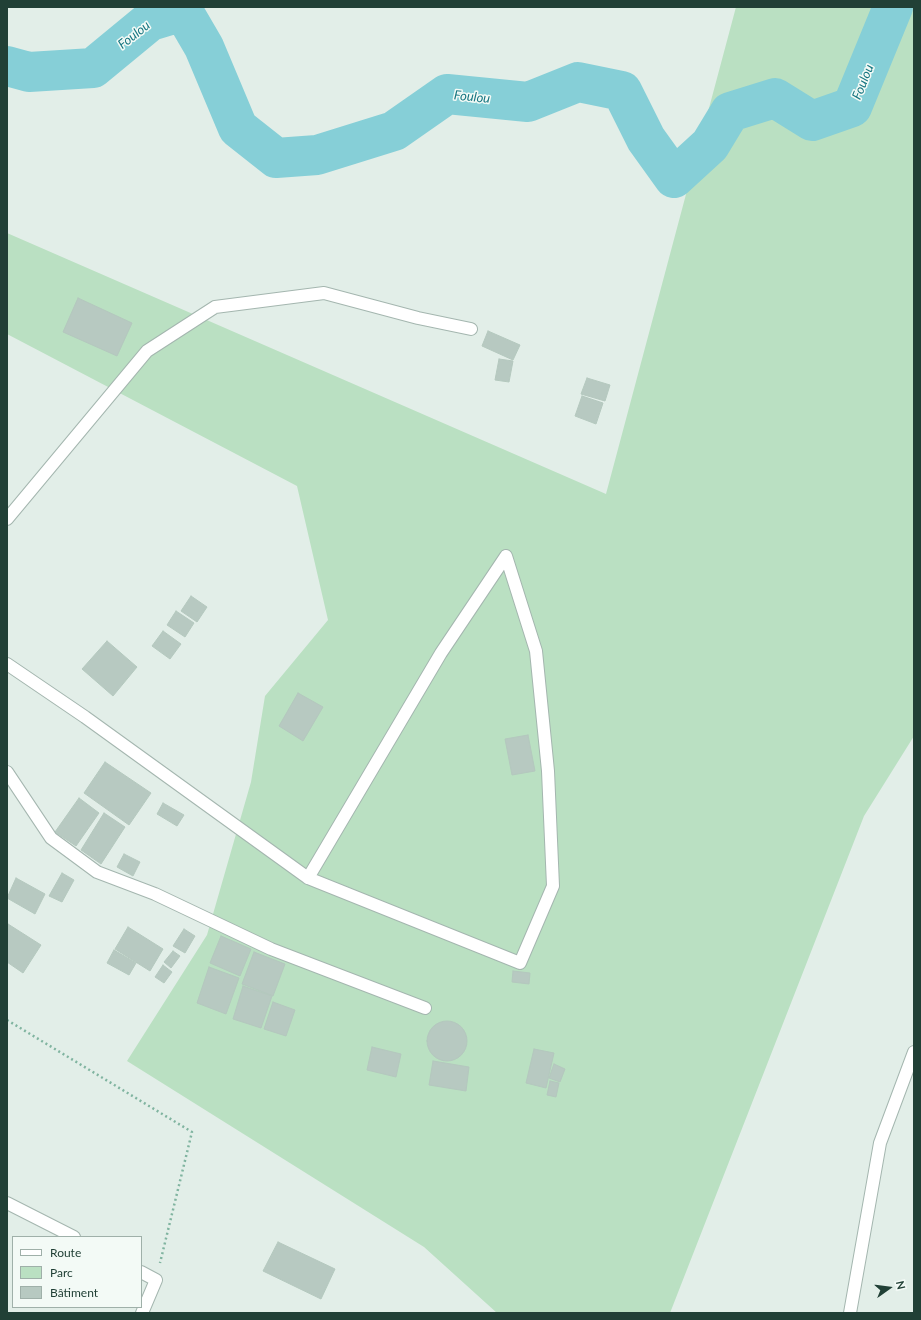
<!DOCTYPE html>
<html>
<head>
<meta charset="utf-8">
<style>
	body { margin:0 }
	#map { position:relative; width:921px; height:1320px; overflow:hidden; background:#e2eee8; font-family:Lato,sans-serif }
	canvas { display:block }
	.frame { position:absolute; inset:0; border:8px solid #214036; pointer-events:none }
	.legend { position:absolute; left:12px; top:1236px; width:130px; height:72px; box-sizing:border-box; background:#f3faf6; border:1px solid #9fb0a9; margin:0; padding:5px 7px; list-style:none; font-size:12px; color:#214036 }
	.legend li { display:flex; align-items:center; gap:8px; height:20px }
	.legend b { width:20px; border:1px solid #9fb0a9 }
	.north { position:absolute; left:869px; top:1268px; width:40px; height:40px; -webkit-text-stroke:3px #f3faf6; paint-order:stroke; rotate:76deg; font-size:11px; font-weight:700; line-height:16px; text-align:center; color:#214036 }
	.north::after { content:''; display:block; margin:auto; width:14px; height:18px; background:#214036; clip-path:polygon(50% 0,100% 100%,50% 72%,0 100%) }
</style>
</head>
<body>
<div id="map">
<canvas width="921" height="1320"></canvas>
<div class="frame"></div>
<ul class="legend">
<li><b style="height:5px;background:#fff"></b>Route</li>
<li><b style="height:11px;background:#bae0c2"></b>Parc</li>
<li><b style="height:11px;background:#b7c9c1"></b>Bâtiment</li>
</ul>
<div class="north">N</div>
</div>
<script>
const context = document.querySelector('canvas').getContext('2d');
context.lineJoin = 'round';
function fillPath(path, color) { context.fillStyle = color; context.fill(path, 'evenodd'); }
const shape = rows => new Path2D(rows.map(r => 'M' + r).join(''));
function strokePath(path, color, width, dash) { context.strokeStyle = color; context.lineWidth = width; context.lineCap = dash ? 'butt' : 'round'; context.setLineDash(dash || []); context.stroke(path); }
function write(font, color, halo, rows, align = 'center') {
  context.font = font + ' Lato,sans-serif'; context.lineWidth = 3; context.setLineDash([]); context.textBaseline = 'middle'; context.strokeStyle = halo; context.fillStyle = color; for (const [text, x, y, turn = 0] of rows) {
    context.save(); context.translate(x, y); context.rotate((+turn || 0) * Math.PI / 180); context.textAlign = isNaN(turn) ? turn : align; if (halo) context.strokeText(text, 0, 0); context.fillText(text, 0, 0); context.restore();
  }
}
const green = shape([
	[736,7,914,7,914,736,864,816,670,1313,497,1313,424,1247,127,1061,207,935,251,782,265,696,328,620,297,486,7,334,7,233,606,494]
]);
const river = shape([
	[7,66,29,72,93,68,150,21,183,11,204,47,238,128,276,158,317,155,394,131,447,94,528,102,578,82,622,91,646,139,674,178,710,145,730,112,775,98,812,121,852,107,893,7]
]);
const building = shape([
	[78,298,132,323,117,356,63,332,78,298],
	[488,331,520,345,513,360,482,346,488,331],
	[499,359,513,361,509,382,495,380,499,359],
	[587,378,610,385,605,401,581,394,587,378],
	[582,396,603,403,596,424,575,416,582,396],
	[191,596,207,607,197,622,181,611,191,596],
	[176,611,194,623,185,637,167,625,176,611],
	[163,631,181,644,170,659,152,646,163,631],
	[107,641,137,667,113,696,82,669,107,641],
	[298,693,323,707,303,741,279,726,298,693],
	[528,735,535,771,512,775,505,739,528,735],
	[105,762,151,793,129,825,84,793,105,762],
	[79,798,99,813,76,846,55,832,79,798],
	[163,803,184,815,177,826,157,814,163,803],
	[104,813,125,827,101,864,81,850,104,813],
	[124,854,140,862,133,876,117,867,124,854],
	[62,873,74,880,62,902,49,896,62,873],
	[16,878,45,894,35,914,7,898,16,878],
	[8,924,41,945,23,973,7,962,8,924],
	[128,927,163,949,150,971,115,949,128,927],
	[184,929,195,936,185,953,173,946,184,929],
	[221,936,251,949,240,976,210,963,221,936],
	[114,950,136,963,129,975,107,963,114,950],
	[173,951,180,956,171,968,164,962,173,951],
	[254,952,285,964,273,996,242,984,254,952],
	[163,965,172,972,164,983,155,977,163,965],
	[209,967,239,978,226,1014,197,1003,209,967],
	[513,971,530,973,529,984,512,982,513,971],
	[243,986,272,996,261,1028,233,1019,243,986],
	[273,1002,295,1010,286,1036,264,1029,273,1002],
	'427 1041a20 20 0 1 1 40 0a20 20 0 1 1-40 0Z',
	[372,1047,401,1054,396,1077,367,1070,372,1047],
	[534,1049,554,1053,546,1088,526,1083,534,1049],
	[433,1061,469,1067,466,1091,429,1085,433,1061],
	[554,1064,565,1069,560,1082,549,1078,554,1064],
	[550,1081,559,1083,556,1097,547,1095,550,1081],
	[278,1242,335,1269,321,1299,263,1271,278,1242]
]);
const path = shape([
	[7,1020,192,1132,160,1263]
]);
const minor = shape([
	[7,519,147,351,215,307,324,293,418,318,471,329],
	[7,664,85,717,308,878,520,963,553,886,548,771,536,651,506,556],
	[7,772,51,838,97,872,155,894,271,949,425,1008],
	[308,878,441,653,506,556],
	[7,1203,74,1237],
	[141,1272,156,1280,142,1313],
	[850,1313,880,1143,914,1052]
]);
const waterNames = [
	["Foulou",134,35,-38],
	["Foulou",863,82,-68],
	["Foulou",472,97,6]
];
fillPath(green, '#bae0c2');
strokePath(river, '#86cfd7', 40);
fillPath(building, '#b7c9c1');
strokePath(building, '#b4c8be', 1);
strokePath(minor, '#a4b6af', 14);
strokePath(path, '#80b4a0', 2.5, [2, 3]);
strokePath(minor, '#fff', 12);
write('italic 13px', '#167681', '#f3faf6', waterNames);
</script>
</body>
</html>
